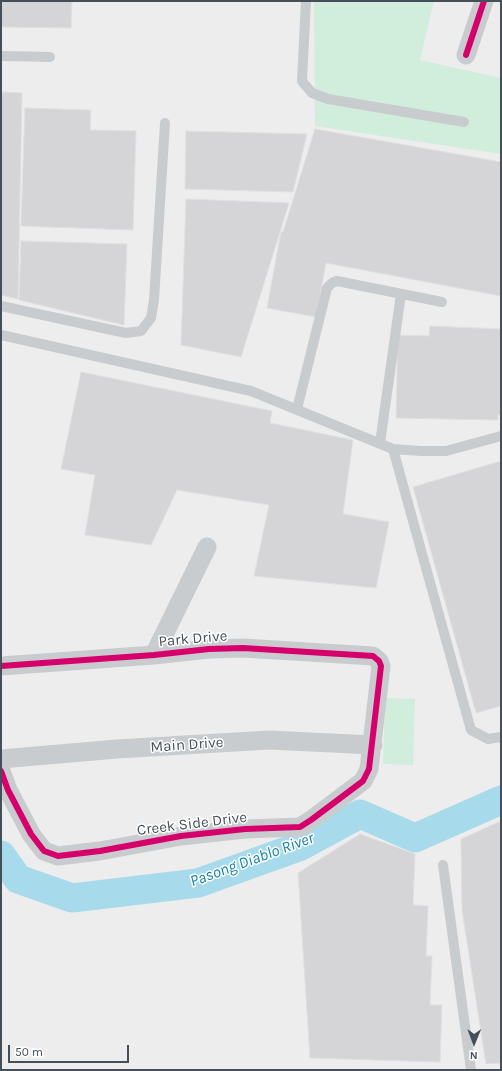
<!DOCTYPE html>
<html>
<head>
<meta charset="utf-8">
<style>
	body { margin:0 }
	#map { position:relative; width:502px; height:1071px; overflow:hidden; background:#eeeded; font-family:Karla,sans-serif }
	canvas { display:block }
	.frame { position:absolute; inset:0; border:2px solid #454f59; pointer-events:none }
	.north { position:absolute; left:454px; top:1023px; width:40px; height:40px; -webkit-text-stroke:3px #fff; paint-order:stroke; rotate:181deg; font-size:11px; font-weight:700; line-height:16px; text-align:center; color:#454f59 }
	.north::after { content:''; display:block; margin:auto; width:14px; height:18px; background:#454f59; clip-path:polygon(50% 0,100% 100%,50% 72%,0 100%) }
	.scale { position:absolute; left:8px; top:1045px; width:121px; height:18px; box-sizing:border-box; border:2px solid #454f59; border-top:0; padding-left:5px; font-size:12px; line-height:14px; white-space:nowrap; color:#454f59; -webkit-text-stroke:3px #fff; paint-order:stroke }
</style>
</head>
<body>
<div id="map">
<canvas width="502" height="1071"></canvas>
<div class="frame"></div>
<div class="north">N</div>
<div class="scale">50 m</div>
</div>
<script>
const context = document.querySelector('canvas').getContext('2d');
context.lineJoin = 'round';
function fillPath(path, color) { context.fillStyle = color; context.fill(path, 'evenodd'); }
const shape = rows => new Path2D(rows.map(r => 'M' + r).join(''));
function strokePath(path, color, width, dash) { context.strokeStyle = color; context.lineWidth = width; context.lineCap = dash ? 'butt' : 'round'; context.setLineDash(dash || []); context.stroke(path); }
function write(font, color, halo, rows, align = 'center') {
  context.font = font + ' Karla,sans-serif'; context.lineWidth = 3; context.setLineDash([]); context.textBaseline = 'middle'; context.strokeStyle = halo; context.fillStyle = color; for (const [text, x, y, turn = 0] of rows) {
    context.save(); context.translate(x, y); context.rotate((+turn || 0) * Math.PI / 180); context.textAlign = isNaN(turn) ? turn : align; if (halo) context.strokeText(text, 0, 0); context.fillText(text, 0, 0); context.restore();
  }
}
const green = shape([
	[314,1,434,1,420,60,501,78,501,154,315,126],
	[385,698,415,699,413,765,383,764]
]);
const river = shape([
	[1,855,18,879,72,898,198,883,301,846,360,814,415,838,501,800]
]);
const building = shape([
	[1,1,72,1,71,28,1,27,1,1],
	[1,92,22,93,18,299,1,295,1,92],
	[25,108,91,110,90,130,136,131,133,230,21,226,25,108],
	[315,129,501,162,501,296,326,263,316,317,267,308,281,232,283,232,315,129],
	[186,131,307,134,293,192,185,189,186,131],
	[186,199,289,203,241,357,181,345,186,199],
	[21,241,127,244,124,325,19,300,21,241],
	[430,326,501,329,501,415,498,415,498,420,396,418,398,335,429,336,430,326],
	[81,372,272,411,270,423,353,440,343,514,389,522,376,588,254,576,269,505,177,490,151,545,85,535,95,475,61,469,81,372],
	[501,461,501,706,476,713,413,487,501,461],
	[501,821,501,1063,486,1064,462,910,461,839,501,821],
	[360,834,415,854,413,905,428,906,426,956,432,956,430,1005,442,1005,440,1062,310,1058,298,873,360,834]
]);
const lane = shape([
	[306,1,302,81,312,93,328,99,464,122],
	[1,56,50,57],
	[1,306,126,333,141,331,151,318,154,300,165,123],
	[1,335,251,391,393,449,421,451,446,451,501,436],
	[297,409,327,288,332,283,336,281,342,282,442,302],
	[380,443,401,294],
	[393,449,471,730,488,739,501,737],
	[443,865,471,1070]
]);
const street = shape([
	[466,55,484,1],
	[154,655,207,547],
	[1,666,154,655,209,649,243,648,373,656,379,661,381,666,369,769,363,781,311,820,300,827,245,829,181,836,100,851,58,856,44,851,31,834,8,790,1,771],
	[1,759,117,749,269,740,373,745]
]);
const cycleway = shape([
	[466,55,484,1],
	[1,666,154,655,209,649,243,648,373,656,379,661,381,666,369,769,363,781,311,820,300,827,245,829,181,836,100,851,58,856,44,851,31,834,8,790,1,771]
]);
const streetNames = [
	["Park Drive",193,639,-5],
	["Main Drive",187,745,-4],
	["Creek Side Drive",192,824,-7]
];
const waterNames = [
	["Pasong Diablo River",252,860,-20]
];
fillPath(green, '#d1eddc');
strokePath(river, '#a7daea', 29);
fillPath(building, '#d5d5d7');
strokePath(building, '#dfdfe0', 1);
strokePath(lane, '#c9ccce', 10);
strokePath(street, '#c9ccce', 19);
strokePath(cycleway, '#d6006c', 6);
write('15px', '#454f59', '#fff', streetNames);
write('italic 16px', '#0f7fa2', '#fff', waterNames);
</script>
</body>
</html>
